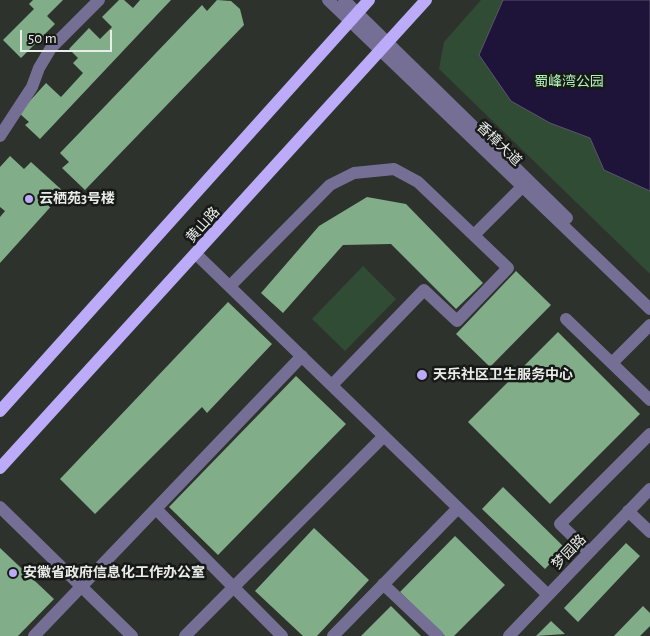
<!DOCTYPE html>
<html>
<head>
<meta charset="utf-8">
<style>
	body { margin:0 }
	#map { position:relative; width:650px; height:636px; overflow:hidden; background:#2d322d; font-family:"Alegreya Sans",sans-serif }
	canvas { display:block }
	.scale { position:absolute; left:20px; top:30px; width:92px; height:22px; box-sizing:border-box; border:2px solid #e9edea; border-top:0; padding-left:6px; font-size:15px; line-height:18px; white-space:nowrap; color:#e9edea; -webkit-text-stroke:4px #171917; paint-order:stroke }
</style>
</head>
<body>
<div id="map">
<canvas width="650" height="636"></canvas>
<div class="scale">50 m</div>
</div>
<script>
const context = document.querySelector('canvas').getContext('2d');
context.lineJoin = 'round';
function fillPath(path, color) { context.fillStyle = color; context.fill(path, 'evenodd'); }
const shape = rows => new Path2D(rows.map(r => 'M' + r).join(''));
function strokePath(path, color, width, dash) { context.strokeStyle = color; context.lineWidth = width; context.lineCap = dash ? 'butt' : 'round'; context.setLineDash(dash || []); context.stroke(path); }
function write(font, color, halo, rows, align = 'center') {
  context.font = font + ' "Alegreya Sans","Noto Sans SC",sans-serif'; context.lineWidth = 5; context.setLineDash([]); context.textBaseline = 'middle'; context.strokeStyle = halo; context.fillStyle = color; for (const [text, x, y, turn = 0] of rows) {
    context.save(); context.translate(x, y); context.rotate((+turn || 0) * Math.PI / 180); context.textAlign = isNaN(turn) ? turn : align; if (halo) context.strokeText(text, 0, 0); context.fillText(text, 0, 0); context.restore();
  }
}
const green = shape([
	[481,0,650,0,650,274,439,69,444,42],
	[363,266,396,299,345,351,312,319]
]);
const water = shape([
	[503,0,650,0,650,191,604,170,590,138,550,123,511,101,479,55,503,0]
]);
const building = shape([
	[33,0,63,0,47,16,55,24,21,58,3,40,34,9,29,4],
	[119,0,124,0,133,8,140,0,171,0,40,139,25,125,29,122,19,113,46,83,61,97,83,73,73,63,78,58,69,49,89,28,100,39,112,27,102,17],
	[217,0,231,1,240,9,244,25,85,190,62,168,69,162,60,153,202,5,207,11],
	[10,156,24,169,31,162,64,192,0,263,0,217,5,211,0,207,0,167],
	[367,197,406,204,483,283,456,309,391,244,343,245,283,313,261,293,319,226],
	[516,271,551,305,490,367,456,334],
	[228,302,272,344,207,413,202,407,95,514,60,479],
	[558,332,640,414,550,504,468,422],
	[296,376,346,424,218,555,169,507],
	[503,487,565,548,545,569,482,509],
	[314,528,369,580,317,636,303,636,255,591],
	[455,536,505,585,454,636,445,636,400,592],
	[626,543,640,556,578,622,564,608],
	[0,548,54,599,18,636,0,636],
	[391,606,421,636,361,636],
	[643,606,650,613,650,626,640,636,614,636],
	[551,621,565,634,536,636]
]);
const minor = shape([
	[328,0,650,309],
	[344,0,567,218],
	[0,136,32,87,39,68,51,48,99,0],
	[474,235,527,182],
	[196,254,548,595],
	[230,286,330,185,354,173,394,169,418,182,508,268,457,321,424,290,332,385],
	[566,319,650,400],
	[612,363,650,325],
	[0,507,132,636],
	[156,509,282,636],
	[628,511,650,532],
	[589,552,560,524,650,434],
	[383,584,438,636],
	[34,636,302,356],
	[185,636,384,436],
	[333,636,458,508],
	[509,636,650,489]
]);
const major = shape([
	[0,411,369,0],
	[0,468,426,0]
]);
const markers = [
	[29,199,5,"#baaaf7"],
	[422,375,6,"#baaaf7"],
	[13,573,5,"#baaaf7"]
];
const parkNames = [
	["蜀峰湾公园",569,82]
];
const streetNames = [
	["香樟大道",499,144,44],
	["黄山路",203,225,-48],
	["梦园路",569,552,-46]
];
const poiNames = [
	["云栖苑3号楼",39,199],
	["天乐社区卫生服务中心",433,375],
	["安徽省政府信息化工作办公室",23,573]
];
fillPath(green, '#304c35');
fillPath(water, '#1e1338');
strokePath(water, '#5b546d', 1);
fillPath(building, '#82ad89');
strokePath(minor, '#766f95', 12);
strokePath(major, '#bbabf9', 12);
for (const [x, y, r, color] of markers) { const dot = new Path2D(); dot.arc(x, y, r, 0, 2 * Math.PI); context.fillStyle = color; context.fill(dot); strokePath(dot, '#171917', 2); }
write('14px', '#b0f1ba', '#171917', parkNames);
write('14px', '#e9edea', '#171917', streetNames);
write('bold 14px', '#e9edea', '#171917', poiNames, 'left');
</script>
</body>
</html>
